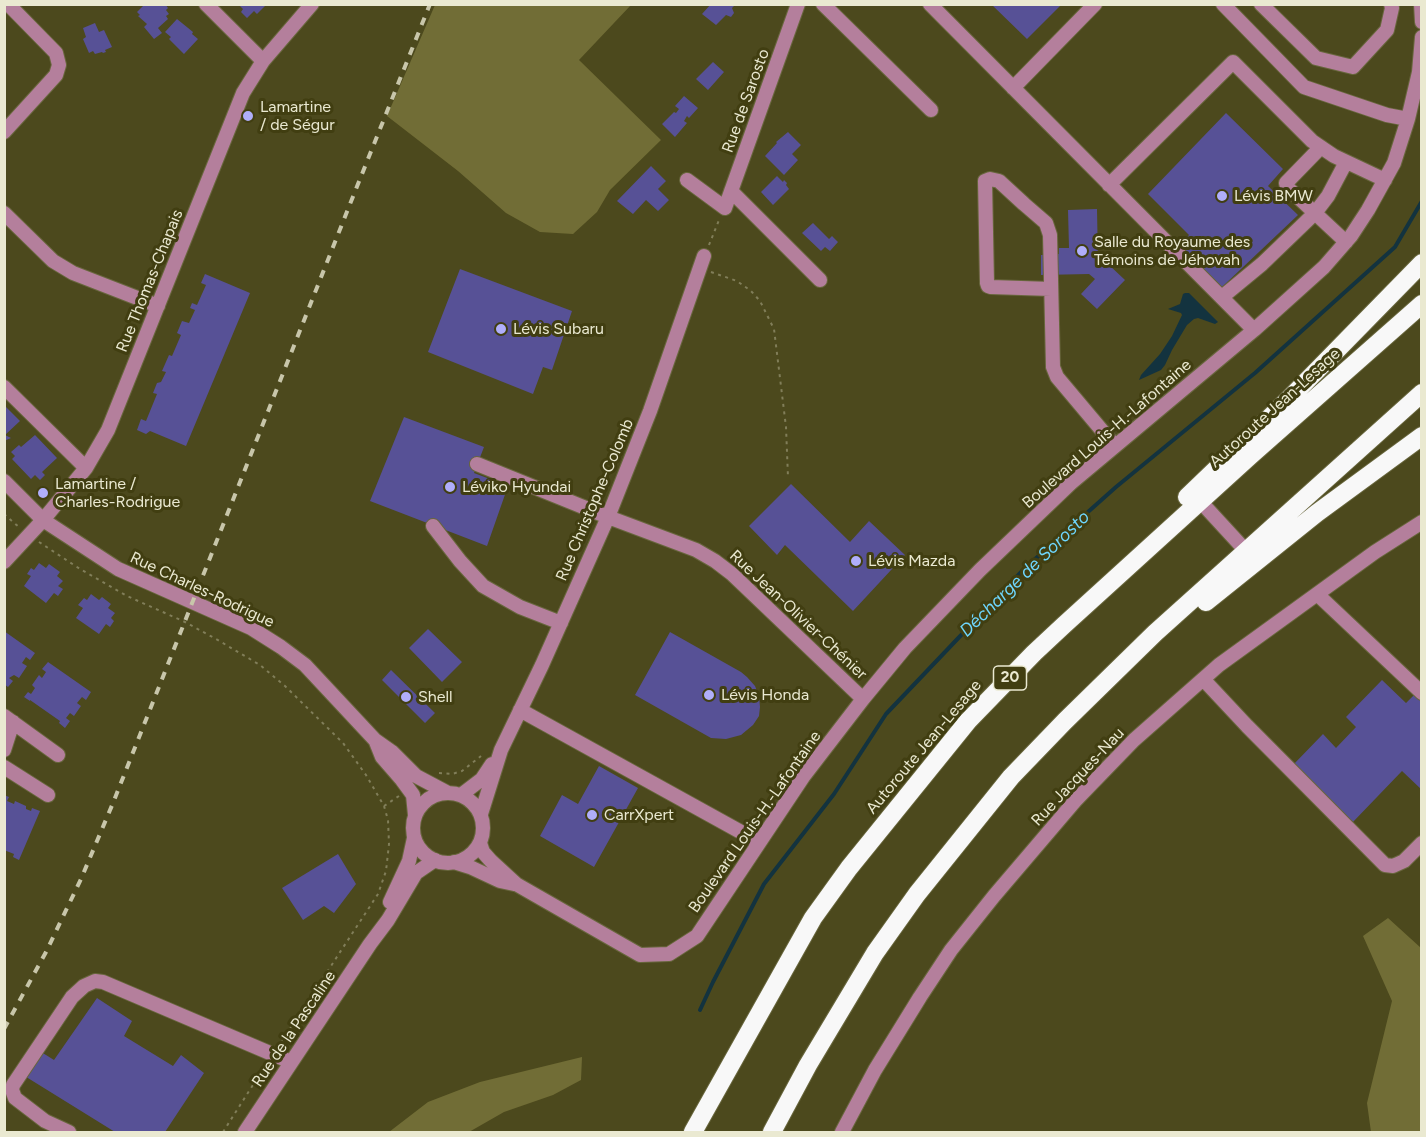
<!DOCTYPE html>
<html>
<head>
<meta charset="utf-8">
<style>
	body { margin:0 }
	#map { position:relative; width:1426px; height:1137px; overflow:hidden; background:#4c491d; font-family:Figtree,sans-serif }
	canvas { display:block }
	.frame { position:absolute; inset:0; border:6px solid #eae9d1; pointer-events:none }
</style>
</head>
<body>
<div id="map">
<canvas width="1426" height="1137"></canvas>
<div class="frame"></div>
</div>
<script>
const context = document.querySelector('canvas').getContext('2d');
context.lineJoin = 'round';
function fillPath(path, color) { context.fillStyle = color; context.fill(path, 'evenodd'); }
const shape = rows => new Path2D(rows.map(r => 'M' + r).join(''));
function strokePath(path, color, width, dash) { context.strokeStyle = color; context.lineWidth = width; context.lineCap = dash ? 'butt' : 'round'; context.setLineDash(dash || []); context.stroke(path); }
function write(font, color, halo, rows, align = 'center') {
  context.font = font + ' Figtree,sans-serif'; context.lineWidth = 6; context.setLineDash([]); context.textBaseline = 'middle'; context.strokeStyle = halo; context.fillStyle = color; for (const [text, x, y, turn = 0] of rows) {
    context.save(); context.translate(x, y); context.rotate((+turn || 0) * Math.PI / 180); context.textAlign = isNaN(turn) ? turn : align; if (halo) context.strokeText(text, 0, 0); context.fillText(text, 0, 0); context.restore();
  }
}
const green = shape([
	[435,5,631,5,579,60,661,140,610,190,597,212,573,234,540,232,506,213,458,171,387,116],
	[1388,918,1421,948,1421,1132,1371,1132,1367,1103,1392,1001,1363,936],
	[582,1057,581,1080,553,1095,504,1112,469,1132,389,1132,428,1102,480,1082]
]);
const water = shape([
	[1185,293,1189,293,1218,322,1215,324,1198,318,1194,319,1187,325,1172,350,1165,365,1161,370,1139,380,1141,375,1160,354,1172,336,1182,315,1181,313,1168,309,1180,304,1183,294]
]);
const stream = shape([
	[700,1010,713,982,764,884,834,794,886,714,1025,568,1116,487,1255,373,1395,247,1422,201]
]);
const building = shape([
	[145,4,165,4,168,8,166,10,169,14,166,16,168,19,158,28,162,33,154,39,144,27,147,24,138,16,140,15,137,12],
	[238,4,263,4,265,6,257,14,254,11,247,18,241,12,243,9],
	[711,4,736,4,732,8,734,13,731,17,726,15,716,25,702,14],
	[991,4,1062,4,1027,39],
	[177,19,193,32,192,34,198,39,184,54,169,39,171,37,165,32],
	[95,23,99,32,104,30,112,47,105,50,106,52,103,53,102,52,95,54,93,51,89,53,83,39,86,37,83,28],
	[713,62,724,72,708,90,696,79],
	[684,96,698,108,689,118,687,116,684,121,687,123,675,137,662,124,674,112,676,113,679,109,675,106],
	[1226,113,1283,169,1268,186,1298,215,1222,287,1180,245,1189,235,1148,194],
	[788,132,801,145,792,154,798,160,784,175,765,156,777,143,776,142],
	[651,166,666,181,658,189,669,200,658,211,646,200,633,214,617,201],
	[777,176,783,182,784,180,787,183,786,185,789,189,773,205,761,192],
	[1097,209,1098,263,1104,268,1108,264,1125,280,1097,309,1081,294,1095,279,1089,274,1041,275,1041,255,1059,254,1059,248,1069,248,1068,210],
	[813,223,829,239,832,236,838,242,830,251,825,247,821,251,802,233],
	[460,269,572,311,552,370,543,367,533,394,428,352],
	[205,274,250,293,186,446,150,431,146,434,137,430,141,419,146,421,157,394,153,393,157,383,161,382,166,372,162,371,169,355,172,356,181,335,177,333,182,321,189,323,195,310,190,308,192,303,197,305,206,285,201,283],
	[4,405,20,421,5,435,11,438,4,441],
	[404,417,484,447,474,473,508,486,487,546,370,501],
	[35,435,57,458,42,472,45,475,40,480,35,475,31,479,12,459,15,456,11,452,19,445,21,447],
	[791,484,850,542,869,521,905,555,853,611,785,545,777,555,749,526],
	[39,563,46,568,49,564,60,572,57,576,63,581,58,586,63,589,58,596,54,593,46,603,24,586,31,576,27,574,31,568,34,570],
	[91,594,99,600,102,597,111,604,108,608,115,613,111,618,114,621,110,627,106,624,99,634,76,618,83,608,78,605,84,598,87,600],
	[428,629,462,662,442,682,409,648],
	[4,631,35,653,30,660,26,657,22,663,27,666,19,678,14,675,9,678,13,681,8,687,4,684],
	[670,632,741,672,747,677,755,686,759,696,760,707,759,716,753,725,741,735,726,739,711,738,635,695],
	[48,662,91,692,86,700,82,697,77,703,81,706,74,716,70,713,66,718,70,721,65,728,59,723,60,721,30,700,30,701,24,697,28,692,31,694,35,688,32,685,39,675,42,678,46,672,42,669],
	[391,670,435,713,425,723,382,680],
	[1382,680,1406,703,1415,694,1422,700,1422,790,1402,771,1352,823,1293,765,1323,734,1336,748,1356,727,1346,717],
	[599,766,638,788,594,867,540,836,562,795,578,804],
	[4,795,9,797,7,801,14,804,15,801,26,806,26,809,31,811,32,808,40,811,19,860,13,857,14,854,4,850],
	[338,854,356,884,334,913,324,906,303,920,282,888],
	[97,998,132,1021,124,1036,173,1066,181,1055,204,1073,165,1132,115,1132,23,1075,38,1050,54,1060]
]);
const path = shape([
	[709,245,719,220],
	[711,272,737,281,751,291,760,301,774,329,786,427,788,477],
	[4,514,20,528],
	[39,542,80,569,127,596,185,622,216,639,260,665,285,686,343,743,366,775,384,806,388,820,389,844,386,871,378,894,280,1044],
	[439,773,452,774,462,771,481,756],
	[384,806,399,796],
	[223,1132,265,1066]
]);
const minor = shape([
	[206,4,263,61],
	[823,4,931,110],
	[930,4,1254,330],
	[1223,4,1304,87,1387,115,1408,119],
	[1261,4,1316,58,1353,67,1387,30,1392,8,1391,4],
	[1421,4,1422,22],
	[1013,88,1095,4],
	[4,132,56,75,59,65,56,53,8,4],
	[1321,147,1286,183,1287,187,1346,242],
	[687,180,725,208,798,4],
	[1109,185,1233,62,1312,141,1334,156,1385,180],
	[731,191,820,280],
	[4,213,53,261,73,273,158,306],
	[1051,289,991,287,988,286,987,283,985,181,990,179,999,181,1024,204,1046,223,1050,235,1053,367,1057,377,1115,446],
	[1222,297,1262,264,1315,213,1328,196,1346,162],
	[4,387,86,468],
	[477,464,608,517,696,550,715,561,732,574,863,699],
	[4,481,43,520,118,569,251,628,281,647,305,665,375,740,392,752,416,776,448,793],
	[1200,501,1246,551],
	[433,526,460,561,483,586,520,607,561,623],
	[4,562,43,520,86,468,108,430,243,93,263,61,312,4],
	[1317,594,1422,693],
	[1203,679,1247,726,1385,865,1393,866,1404,861,1422,843],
	[520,710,759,842],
	[4,716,58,755],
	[376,742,382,757,402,780,413,795,415,815],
	[4,750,13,722],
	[4,767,48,795],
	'413 828a35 35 0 1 1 70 0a35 35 0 1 1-70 0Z',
	[461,795,482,779,492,764],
	[481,814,501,750,542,665,608,517,650,411,704,256],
	[480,843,483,852,491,861,516,884,640,955,669,954,697,936,803,777,863,699,905,648,980,570,1071,483,1254,330,1324,267,1351,236,1368,210,1394,163,1408,119,1419,72,1422,37],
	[454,862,470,867,500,881,514,884],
	[390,902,409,861,414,838],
	[69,1132,45,1121,15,1098,12,1090,13,1085,72,997,84,986,95,981,103,982,291,1062],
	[245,1132,370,944,388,920,416,873,435,860],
	[842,1132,875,1070,920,997,951,950,994,896,1075,801,1134,740,1219,665,1375,552,1422,522]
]);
const highway = shape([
	[1187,497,1288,400,1422,263],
	[1206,602,1317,513,1422,436],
	[693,1132,813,918,849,868,968,721,1034,653,1064,625,1251,455,1422,304],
	[772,1132,808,1065,875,953,917,894,1011,777,1065,721,1155,633,1422,393]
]);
const rail = shape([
	[4,1029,46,952,81,879,113,803,354,194,430,4]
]);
const markers = [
	[248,116,6,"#b0aefa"],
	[1222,196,6,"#b0aefa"],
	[1082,251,6,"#b0aefa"],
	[501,329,6,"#b0aefa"],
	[450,487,6,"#b0aefa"],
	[43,493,6,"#b0aefa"],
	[856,561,6,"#b0aefa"],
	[709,695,6,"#b0aefa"],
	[406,697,6,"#b0aefa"],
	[592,815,6,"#b0aefa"]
];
const shields = [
	[1010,678,33]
];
const shieldNames = [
	["20",1010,678]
];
const streetNames = [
	["Rue de Sarosto",746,101,-70],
	["Rue Thomas-Chapais",150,281,-68],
	["Autoroute Jean-Lesage",1275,408,-42],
	["Boulevard Louis-H.-Lafontaine",1107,434,-41],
	["Rue Christophe-Colomb",595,500,-67],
	["Rue Charles-Rodrigue",202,590,25],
	["Rue Jean-Olivier-Chénier",798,615,43],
	["Autoroute Jean-Lesage",924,747,-50],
	["Rue Jacques-Nau",1078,777,-47],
	["Boulevard Louis-H.-Lafontaine",755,822,-55],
	["Rue de la Pascaline",294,1029,-56]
];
const poiNames = [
	["Lamartine",260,107],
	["/ de Ségur",260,125],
	["Lévis BMW",1234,196],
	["Salle du Royaume des",1094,242],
	["Témoins de Jéhovah",1094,260],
	["Lévis Subaru",513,329],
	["Lamartine /",55,484],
	["Charles-Rodrigue",55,502],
	["Léviko Hyundai",462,487],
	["Lévis Mazda",868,561],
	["Lévis Honda",721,695],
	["Shell",418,697],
	["CarrXpert",604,815]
];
const waterNames = [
	["Décharge de Sorosto",1025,574,-44]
];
fillPath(green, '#716d36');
fillPath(water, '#13333f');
strokePath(stream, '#13333f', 4);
fillPath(building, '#575196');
strokePath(minor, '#68663d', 16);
strokePath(highway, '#68663d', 20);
strokePath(path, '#817e59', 2, [3, 4.5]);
strokePath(minor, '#b47f9c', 14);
strokePath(highway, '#f8f8f8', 18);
strokePath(rail, '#c8c6aa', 4, [8, 8]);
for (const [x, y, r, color] of markers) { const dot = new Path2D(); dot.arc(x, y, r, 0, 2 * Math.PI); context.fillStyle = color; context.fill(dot); strokePath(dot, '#413e11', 2); }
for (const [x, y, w] of shields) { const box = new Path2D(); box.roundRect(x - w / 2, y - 12, w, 24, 4.5); context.fillStyle = '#413e11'; context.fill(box); strokePath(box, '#eae9d1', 1.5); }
write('bold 15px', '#eae9d1', null, shieldNames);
write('16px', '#eae9d1', '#413e11', streetNames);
write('16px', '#eae9d1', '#413e11', poiNames, 'left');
write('italic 18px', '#6ed6fd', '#413e11', waterNames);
</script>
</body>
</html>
